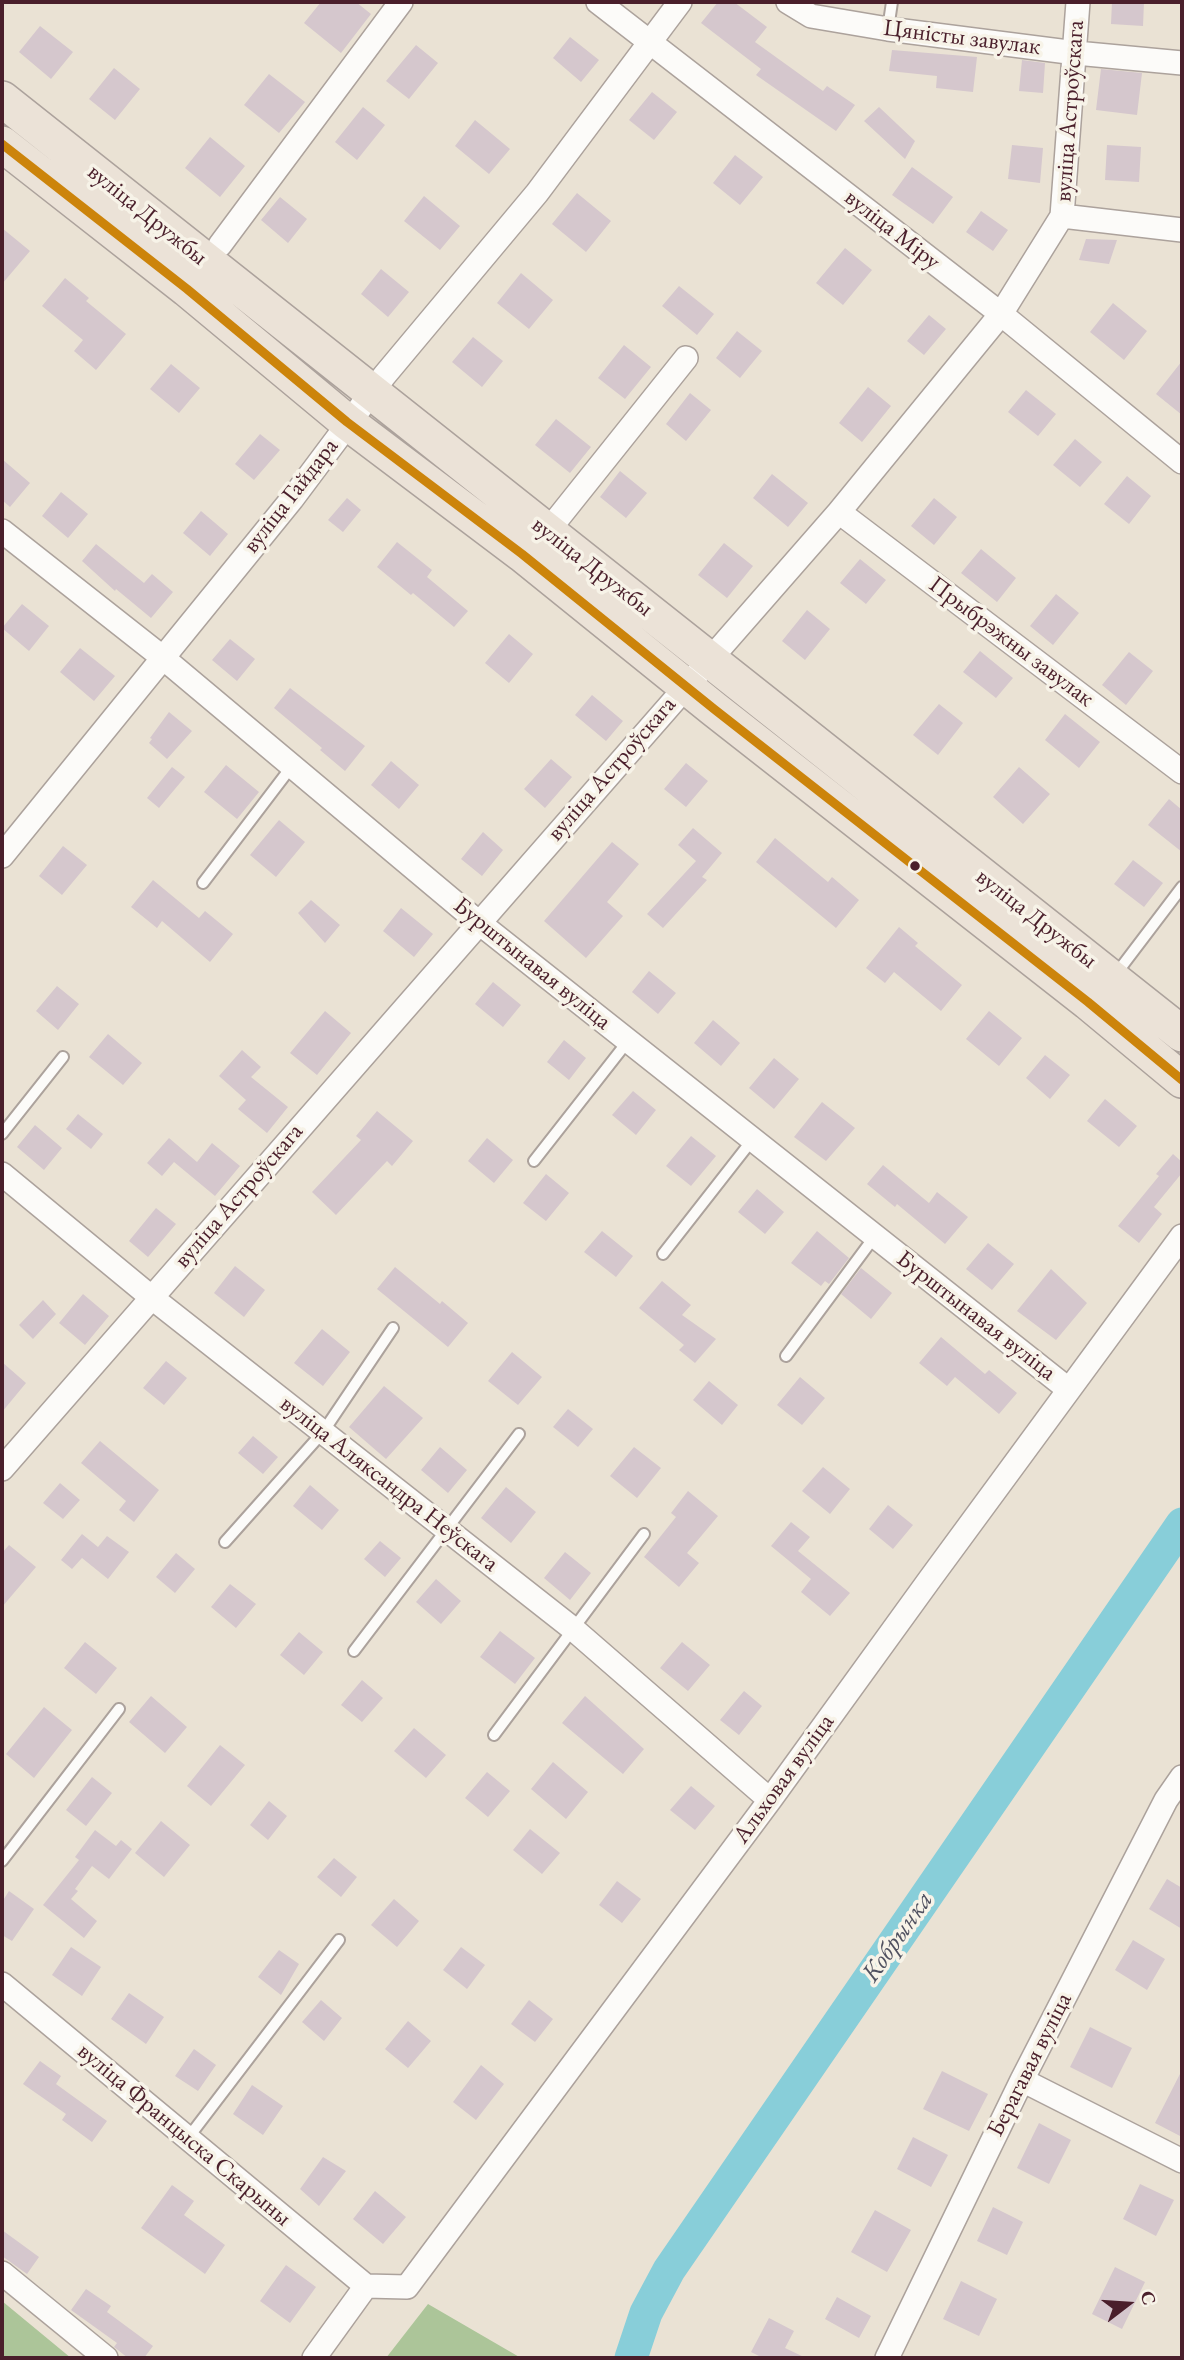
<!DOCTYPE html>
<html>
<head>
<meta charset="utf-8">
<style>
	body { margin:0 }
	#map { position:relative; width:1184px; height:2360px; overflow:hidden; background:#eae2d4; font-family:"EB Garamond",serif }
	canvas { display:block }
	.frame { position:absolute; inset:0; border:4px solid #4a1f2b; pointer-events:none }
	.north { position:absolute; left:1093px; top:2269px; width:70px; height:70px; -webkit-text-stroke:5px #f7f3e8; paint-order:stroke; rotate:73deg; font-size:19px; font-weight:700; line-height:28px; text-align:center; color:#4a1f2b }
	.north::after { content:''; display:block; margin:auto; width:24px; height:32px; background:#4a1f2b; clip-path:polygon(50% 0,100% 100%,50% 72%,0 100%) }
</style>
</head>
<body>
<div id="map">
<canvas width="1184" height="2360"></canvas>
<div class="frame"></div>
<div class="north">С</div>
</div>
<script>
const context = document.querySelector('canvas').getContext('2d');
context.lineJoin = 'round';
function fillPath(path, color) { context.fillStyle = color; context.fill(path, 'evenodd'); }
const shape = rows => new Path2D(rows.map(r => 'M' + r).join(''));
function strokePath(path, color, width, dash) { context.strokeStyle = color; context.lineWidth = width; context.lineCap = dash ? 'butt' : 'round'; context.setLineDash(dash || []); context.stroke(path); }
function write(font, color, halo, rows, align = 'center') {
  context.font = font + ' "EB Garamond",serif'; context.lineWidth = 7; context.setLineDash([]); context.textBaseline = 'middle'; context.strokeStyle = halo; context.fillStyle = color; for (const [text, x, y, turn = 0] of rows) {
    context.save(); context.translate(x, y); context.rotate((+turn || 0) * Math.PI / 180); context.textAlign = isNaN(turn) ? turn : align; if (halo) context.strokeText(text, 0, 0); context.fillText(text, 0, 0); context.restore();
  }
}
const forest = shape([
	[2,2301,71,2358,2,2358],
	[428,2304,521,2358,386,2358]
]);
const river = shape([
	[631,2358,646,2313,669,2270,1182,1524]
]);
const building = shape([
	[321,2,356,2,371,14,341,53,304,23],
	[718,2,734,2,767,27,755,42,823,91,827,86,855,105,836,131,756,75,761,69,701,23],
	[1112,2,1144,2,1143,26,1111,24],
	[40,26,73,52,51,79,19,52],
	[570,37,599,60,581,82,553,58],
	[416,45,438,63,409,99,386,81],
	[892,50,977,57,973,92,936,88,937,76,889,71],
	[1022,60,1045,63,1043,93,1019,91],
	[114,68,140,89,115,120,89,99],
	[1101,69,1142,73,1137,115,1096,110],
	[269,74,305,102,279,133,244,105],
	[652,92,677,112,654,140,629,120],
	[363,107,385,125,357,160,335,142],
	[879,107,915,141,905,159,864,121],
	[475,120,510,149,489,174,455,146],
	[210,137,245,166,220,197,185,168],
	[1012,145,1043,148,1040,183,1008,179],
	[1107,145,1141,147,1139,182,1105,180],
	[735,155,763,177,740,205,713,183],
	[912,167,953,197,933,224,892,195],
	[577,193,611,221,586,252,552,224],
	[424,196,460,226,440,250,404,221],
	[280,197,307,219,288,243,261,220],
	[981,211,1008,230,993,251,966,232],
	[2,228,30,251,2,284],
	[1086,239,1117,240,1109,264,1079,260],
	[845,248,872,270,843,305,816,283],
	[381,269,409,292,388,317,361,294],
	[521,273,553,300,529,329,497,303],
	[65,278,89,298,86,301,126,334,96,370,74,351,83,340,42,306],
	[679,286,714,314,697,335,662,306],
	[1113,303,1147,331,1124,360,1090,332],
	[929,315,946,329,924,355,907,341],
	[737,331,762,351,740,378,716,358],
	[473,337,503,361,482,387,452,362],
	[624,345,651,367,625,399,598,378],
	[1182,361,1182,415,1156,394],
	[171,364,200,388,179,413,150,389],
	[868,387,891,406,862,442,839,423],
	[1026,390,1056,414,1038,436,1008,412],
	[690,393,711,410,686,441,666,424],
	[556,419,591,447,570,473,535,445],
	[260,434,280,450,254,480,235,464],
	[1075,439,1102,462,1080,487,1053,465],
	[2,459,30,483,10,507,2,500],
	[620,471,647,493,626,518,600,497],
	[772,474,808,503,788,527,753,498],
	[1127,476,1151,496,1129,524,1104,504],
	[61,492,88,514,68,538,42,516],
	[347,498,361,510,343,532,328,520],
	[934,498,957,517,934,545,911,526],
	[201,511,228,534,210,556,183,533],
	[397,542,432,570,427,577,468,611,454,627,413,593,411,595,377,567],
	[724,543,753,566,727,598,698,575],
	[96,544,144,583,152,574,173,592,151,618,116,589,115,591,82,561],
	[981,549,1016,578,997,602,961,573],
	[860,559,886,580,866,604,840,583],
	[1056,594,1079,613,1053,645,1030,626],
	[22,604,49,626,29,651,2,628],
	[807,610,830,629,805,660,782,641],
	[509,634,533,654,509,683,485,663],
	[230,639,255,659,237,681,212,660],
	[80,648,115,676,94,701,60,672],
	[980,651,1013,678,996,698,963,672],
	[1129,652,1153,671,1126,705,1102,685],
	[290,688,365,746,345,771,320,750,322,748,274,708],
	[592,695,623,721,606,741,575,715],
	[939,704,963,723,938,755,913,735],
	[169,712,192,731,167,759,149,743,152,739,150,738],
	[1065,714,1100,742,1079,768,1045,740],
	[551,759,572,777,545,808,524,789],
	[391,761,419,785,399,809,371,785],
	[686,763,708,781,686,807,664,789],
	[226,765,259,792,237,819,204,792],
	[172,767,185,777,159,808,147,798],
	[1019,767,1050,794,1023,824,993,797],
	[1169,799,1182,810,1182,852,1148,825],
	[279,820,305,842,276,877,250,855],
	[693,828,722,853,702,877,707,880,663,928,647,914,696,861,678,845],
	[483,832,503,850,482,876,461,859],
	[775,838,828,882,832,877,859,900,836,928,756,862],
	[612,842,639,864,607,902,623,916,586,958,544,921],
	[63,846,87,865,62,895,39,876],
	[1133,860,1163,883,1144,907,1114,884],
	[153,880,199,918,205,911,233,934,210,962,162,921,157,928,131,907],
	[311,900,340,925,325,943,298,913],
	[401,908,433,934,414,957,383,931],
	[899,927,918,943,915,946,962,985,941,1011,894,972,885,983,866,968],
	[649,971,676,993,658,1014,632,992],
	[493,982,521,1005,503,1027,475,1004],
	[57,986,79,1004,58,1030,36,1011],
	[325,1011,351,1033,317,1075,290,1053],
	[989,1011,1022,1038,999,1066,966,1039],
	[713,1020,740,1043,721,1066,694,1043],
	[108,1034,142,1063,123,1085,89,1057],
	[564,1040,586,1058,569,1080,547,1062],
	[242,1050,261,1067,251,1077,288,1107,267,1133,238,1109,246,1100,219,1076],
	[1045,1055,1070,1075,1050,1099,1026,1078],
	[774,1058,799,1079,774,1109,749,1088],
	[633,1091,656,1110,636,1135,612,1115],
	[1105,1099,1137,1126,1119,1147,1087,1121],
	[822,1102,855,1128,826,1161,794,1137],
	[377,1111,413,1141,392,1166,387,1161,336,1215,312,1192,361,1140,356,1136],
	[78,1114,103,1134,91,1149,66,1129],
	[35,1125,62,1148,44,1170,17,1147],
	[691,1136,716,1156,691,1186,666,1166],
	[169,1138,197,1162,212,1143,240,1166,215,1196,174,1162,162,1176,147,1163],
	[487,1138,513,1160,494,1183,468,1161],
	[1173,1154,1182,1162,1182,1173,1154,1207,1162,1214,1139,1243,1118,1226,1159,1176,1156,1174],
	[883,1165,929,1203,937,1192,968,1217,945,1244,897,1204,895,1207,867,1184],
	[546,1174,569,1193,546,1221,523,1203],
	[757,1189,784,1212,765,1234,738,1212],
	[156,1208,176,1224,148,1257,129,1241],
	[602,1231,633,1256,616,1277,584,1252],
	[817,1231,849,1258,829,1284,825,1281,821,1286,791,1263],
	[988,1243,1014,1264,992,1290,966,1269],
	[235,1266,265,1290,244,1317,214,1293],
	[395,1267,440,1304,442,1301,468,1323,448,1347,377,1289],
	[861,1268,892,1293,871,1319,841,1294],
	[1051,1269,1087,1303,1056,1340,1017,1311],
	[662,1281,691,1305,682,1315,716,1339,695,1363,679,1350,684,1345,639,1308],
	[83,1294,109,1316,85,1345,59,1323],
	[43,1300,56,1314,33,1339,19,1325],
	[322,1329,350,1352,323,1386,294,1363],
	[941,1337,985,1374,989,1370,1017,1393,999,1414,955,1377,947,1386,919,1363],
	[512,1352,542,1377,518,1405,488,1381],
	[166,1361,187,1378,164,1405,143,1388],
	[2,1362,26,1383,2,1412],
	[800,1377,825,1398,802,1425,777,1405],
	[709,1381,738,1405,722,1425,693,1400],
	[384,1386,423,1418,386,1459,349,1427],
	[568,1409,593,1429,578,1447,553,1427],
	[253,1436,278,1457,263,1474,238,1453],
	[100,1441,159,1490,134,1522,119,1510,126,1501,81,1463],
	[440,1447,467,1470,448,1493,421,1470],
	[634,1447,661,1468,637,1498,610,1476],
	[823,1467,850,1489,830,1514,802,1491],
	[60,1483,80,1500,63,1519,43,1503],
	[310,1485,339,1510,322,1530,293,1506],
	[506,1487,536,1512,511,1543,481,1518],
	[688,1491,718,1516,687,1553,699,1563,679,1587,644,1557,676,1517,671,1513],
	[888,1505,913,1525,893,1549,869,1529],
	[791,1522,810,1537,798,1551,850,1593,830,1616,801,1592,811,1579,771,1546],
	[82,1534,98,1547,107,1536,129,1552,108,1579,82,1558,72,1569,61,1560],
	[380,1541,401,1558,385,1577,364,1559],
	[9,1545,36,1567,2,1607,2,1553],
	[565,1552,591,1573,570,1600,544,1578],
	[176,1553,195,1569,175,1593,156,1577],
	[436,1579,461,1601,441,1624,416,1602],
	[230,1584,256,1604,236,1628,211,1607],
	[500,1631,535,1658,515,1684,480,1657],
	[299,1632,323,1652,304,1675,280,1655],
	[85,1642,117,1668,96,1694,64,1668],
	[682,1642,710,1665,688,1691,660,1668],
	[362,1680,383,1698,362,1722,341,1705],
	[744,1691,762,1706,739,1735,720,1720],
	[151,1696,187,1727,165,1753,129,1722],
	[585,1696,644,1749,623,1774,562,1723],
	[44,1707,72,1730,34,1778,6,1754],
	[414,1728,446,1755,426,1778,394,1751],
	[220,1745,245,1765,211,1806,187,1786],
	[553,1762,588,1792,566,1819,531,1789],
	[487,1772,510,1791,488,1817,465,1798],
	[92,1777,112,1793,86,1826,66,1810],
	[691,1786,715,1806,695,1830,670,1810],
	[269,1801,287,1816,268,1840,250,1825],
	[161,1821,190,1845,164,1877,135,1853],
	[530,1829,560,1853,542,1874,513,1850],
	[95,1830,116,1846,121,1840,132,1849,109,1879,92,1866,75,1889,78,1891,71,1899,97,1921,84,1938,43,1905,79,1860,75,1857],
	[334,1858,357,1877,341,1897,317,1877],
	[1167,1879,1182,1888,1182,1929,1149,1909],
	[617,1881,641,1899,622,1923,599,1905],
	[9,1891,34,1909,12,1941,2,1935,2,1902],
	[394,1899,419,1921,397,1947,371,1925],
	[1133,1940,1165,1959,1147,1990,1115,1970],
	[71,1947,101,1967,82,1996,52,1975],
	[461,1947,485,1965,467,1989,443,1970],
	[279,1950,299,1964,281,1995,258,1977],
	[129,1993,164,2017,146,2044,111,2019],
	[321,2000,342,2018,324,2041,302,2022],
	[529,2000,553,2019,535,2042,511,2024],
	[408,2021,431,2041,408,2068,385,2049],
	[1090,2027,1132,2048,1112,2088,1070,2067],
	[194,2049,216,2065,198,2091,175,2076],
	[40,2061,61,2076,56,2084,107,2121,92,2142,62,2120,66,2114,23,2084],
	[481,2065,504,2084,476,2120,453,2102],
	[1182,2070,1182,2137,1155,2123],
	[942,2071,988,2094,969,2131,923,2109],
	[252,2085,283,2106,263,2135,233,2114],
	[1039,2123,1071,2140,1049,2184,1017,2168],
	[913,2137,948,2155,931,2187,897,2169],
	[323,2157,346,2171,319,2206,300,2189],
	[1140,2184,1174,2200,1156,2236,1123,2219],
	[172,2185,194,2201,184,2215,225,2245,205,2274,141,2228],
	[375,2191,406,2217,383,2244,353,2219],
	[993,2207,1023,2222,1007,2255,977,2241],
	[875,2210,911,2230,887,2272,851,2252],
	[2,2230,39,2257,27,2274,2,2256],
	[286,2265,316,2287,290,2323,260,2301],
	[1115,2267,1145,2282,1122,2329,1092,2314],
	[961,2281,997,2299,979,2336,943,2319],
	[86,2289,111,2306,107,2312,153,2346,144,2358,128,2358,114,2347,117,2343,71,2310],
	[837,2297,871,2316,859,2338,825,2319],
	[769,2318,794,2331,785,2348,806,2358,763,2358,751,2352]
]);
const service = shape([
	[888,29,892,2],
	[203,883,292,766],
	[1116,974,1182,887],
	[2,1134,63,1057],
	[534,1161,628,1041],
	[663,1254,753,1139],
	[786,1356,875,1236],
	[225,1542,323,1432,393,1328],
	[354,1651,519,1434],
	[494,1735,644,1534],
	[2,1861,119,1709],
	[188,2138,339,1940]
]);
const minor = shape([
	[598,2,1001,314,1182,462],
	[788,2,811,16,888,29,1076,53,1182,63],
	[1062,216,1182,230],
	[220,245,401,2],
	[839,512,1182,772],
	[2,531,162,657,478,922,1068,1389],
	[547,532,686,358],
	[2,856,292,499,384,376,537,193,680,2],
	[2,1174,151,1297,572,1628,770,1800],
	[2,1469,839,512,1001,314,1062,216,1078,2],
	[2,1984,366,2286],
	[1022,2080,1182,2161],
	[2,2273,106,2358],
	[366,2286,407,2287,770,1800,930,1579,1182,1236],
	[314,2358,366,2286],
	[887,2358,1022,2080,1166,1800,1182,1777]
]);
const primary = shape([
	[2,99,1182,1034],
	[2,144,187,289,347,422,522,554,714,709,1088,1002,1182,1080]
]);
const bus1 = shape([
	[2,144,187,289,347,422,522,554,714,709,1088,1002,1182,1080]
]);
const markers = [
	[915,866,6,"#4a1f2b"]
];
const streetNames = [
	["Цяністы завулак",962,38,7],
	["вуліца Астроўскага",1070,111,-86],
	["вуліца Дружбы",147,215,39],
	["вуліца Міру",892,230,38],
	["вуліца Гайдара",291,496,-52],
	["вуліца Дружбы",592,567,38],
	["Прыбрэжны завулак",1011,642,37],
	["вуліца Астроўскага",612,769,-49],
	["вуліца Дружбы",1036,919,38],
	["Бурштынавая вуліца",532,964,39],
	["вуліца Астроўскага",239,1196,-49],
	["Бурштынавая вуліца",976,1316,38],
	["вуліца Аляксандра Неўскага",389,1484,38],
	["Альховая вуліца",784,1779,-54],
	["Берагавая вуліца",1030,2065,-63],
	["вуліца Францыска Скарыны",184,2135,40]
];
const waterNames = [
	["Кобрынка",898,1937,-55]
];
fillPath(forest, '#acc599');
strokePath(river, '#88ced9', 33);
fillPath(building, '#d5c7cd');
strokePath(service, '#aca29c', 14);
strokePath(minor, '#aca29c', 26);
strokePath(primary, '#aca29c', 38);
strokePath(service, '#fcfbf9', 10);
strokePath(minor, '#fcfbf9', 23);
strokePath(primary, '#ebe2d7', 35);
strokePath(bus1, '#cc840b', 9);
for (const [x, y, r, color] of markers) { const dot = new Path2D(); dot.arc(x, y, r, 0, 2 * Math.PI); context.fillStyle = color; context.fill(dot); strokePath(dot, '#f7f3e8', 2.5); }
write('24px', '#4a1f2b', '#f7f3e8', streetNames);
write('italic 26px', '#505160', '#f7f3e8', waterNames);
</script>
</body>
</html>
